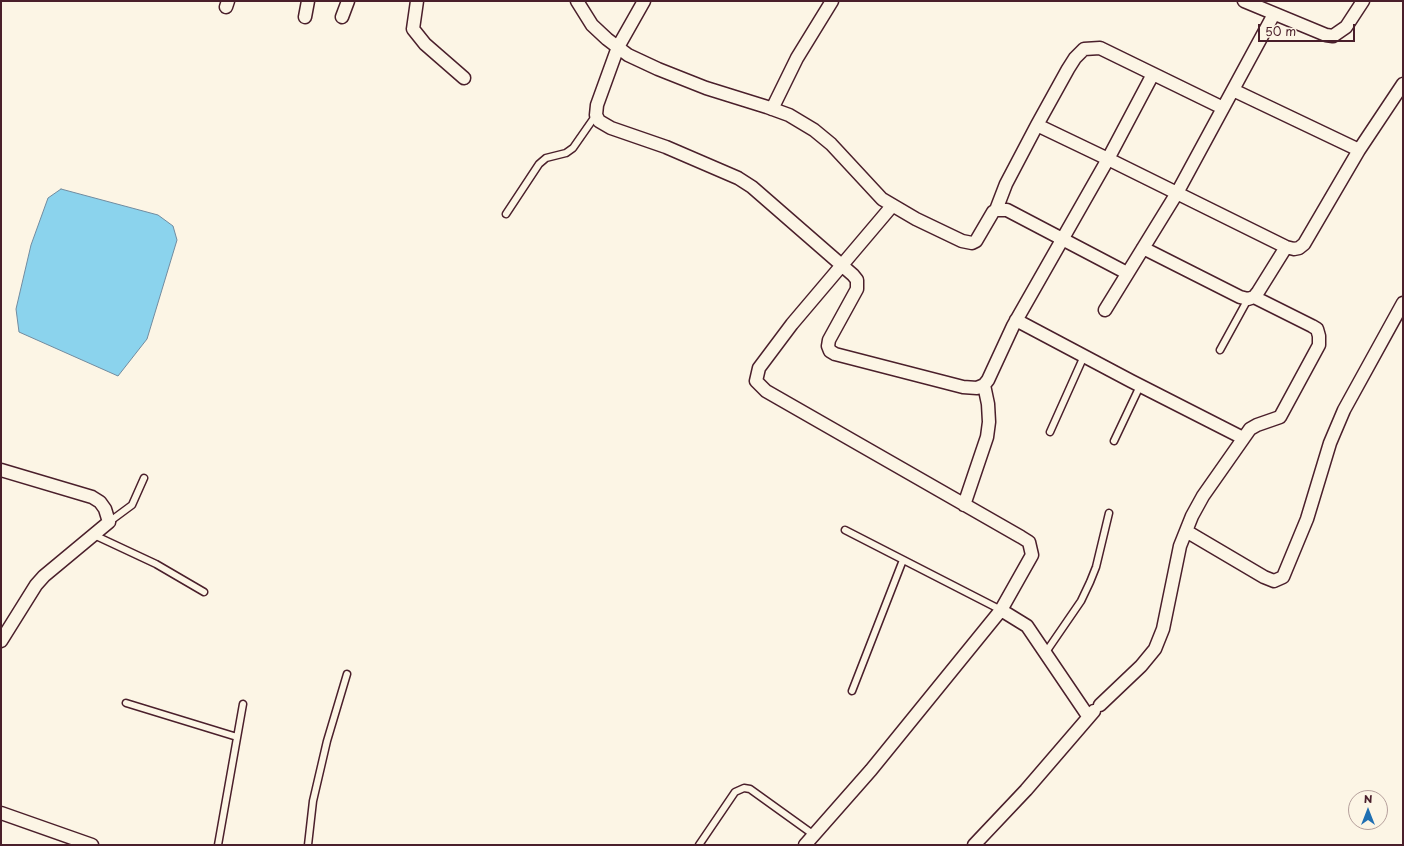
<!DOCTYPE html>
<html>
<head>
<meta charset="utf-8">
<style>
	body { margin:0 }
	#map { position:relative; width:1404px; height:846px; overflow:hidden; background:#fcf5e5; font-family:"Playpen Sans",sans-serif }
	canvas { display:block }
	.frame { position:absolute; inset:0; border:2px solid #4a1f2b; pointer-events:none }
	.north { position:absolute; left:1348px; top:790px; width:40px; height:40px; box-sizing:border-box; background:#fcf5e5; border:1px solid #b59f9b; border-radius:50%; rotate:0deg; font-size:11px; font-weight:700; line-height:16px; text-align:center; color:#4a1f2b }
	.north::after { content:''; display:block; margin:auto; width:14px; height:18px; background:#1f6fb2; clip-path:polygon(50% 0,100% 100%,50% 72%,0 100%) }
	.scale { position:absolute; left:1258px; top:24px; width:97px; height:18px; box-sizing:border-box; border:2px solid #4a1f2b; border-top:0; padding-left:5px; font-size:12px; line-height:14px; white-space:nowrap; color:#4a1f2b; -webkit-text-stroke:3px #fcf5e5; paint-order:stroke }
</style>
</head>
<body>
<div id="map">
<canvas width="1404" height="846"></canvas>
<div class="frame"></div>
<div class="north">N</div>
<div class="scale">50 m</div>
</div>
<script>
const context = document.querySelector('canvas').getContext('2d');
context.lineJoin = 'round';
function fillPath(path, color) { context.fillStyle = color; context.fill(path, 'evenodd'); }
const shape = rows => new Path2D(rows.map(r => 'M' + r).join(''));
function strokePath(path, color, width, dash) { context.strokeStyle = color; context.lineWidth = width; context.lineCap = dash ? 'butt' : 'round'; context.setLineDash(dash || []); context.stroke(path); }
const water = shape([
	[61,189,158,215,173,226,177,240,147,339,118,376,19,332,16,309,31,245,48,198,61,189]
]);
const lane = shape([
	[506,214,539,164,546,158,566,153,573,148,596,115],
	[1220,350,1248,299],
	[1050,432,1084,356],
	[1114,441,1140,386],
	[109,522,132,505,144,478],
	[845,530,1001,610],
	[94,535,156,564,204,592],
	[1046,652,1081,601,1090,582,1096,567,1109,513],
	[852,691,903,560],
	[126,703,237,737],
	[218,845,243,704],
	[308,845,313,801,327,741,347,674],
	[699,845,735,792,744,788,750,789,814,835]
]);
const street = shape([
	[417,1,413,29,425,44,464,78],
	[577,1,592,25,607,39,628,55,658,69,706,88,767,107,789,115,814,130,831,144,882,199,916,219,962,241,972,243,976,241,993,212,996,210,1007,210,1127,273],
	[644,1,618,47,597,105,596,115,599,121,611,128,666,147,738,178,752,187,853,275,857,280,857,289,829,340,828,346,830,351,835,354,963,387,977,388,984,385,988,380,1013,326,1108,159,1153,74],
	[1244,1,1326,35,1333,36,1346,27,1363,1],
	[226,7,228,1],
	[305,17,308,1],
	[342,17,348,1],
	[1233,90,1359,150],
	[772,109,797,58,832,1],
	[1037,125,1108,159,1286,247,1294,249,1299,248,1304,244,1359,150,1403,84],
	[996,210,1006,184,1037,125,1068,69,1075,58,1084,49,1100,48,1223,108],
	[1143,248,1240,297,1248,299,1254,297,1258,292,1286,247],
	[1105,310,1177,193,1274,14],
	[1016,320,1131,381,1243,438],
	[1,470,92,497,100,502,105,509,109,522,44,576,36,585,1,641],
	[964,505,987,437,989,422,988,404,984,385],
	[1186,531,1264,577,1274,581,1283,577,1307,519,1330,443,1344,410,1403,303],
	[1001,610,1027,626,1088,716],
	[1100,705,1141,666,1155,649,1163,629,1180,546,1192,516,1203,496,1250,429,1257,425,1280,417,1319,345,1319,336,1317,329,1312,326,1254,297],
	[1,813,92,845],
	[805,845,871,770,1001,610,1032,555,1029,542,1021,537,766,391,756,381,759,368,792,324,892,206],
	[974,845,1026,790,1094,711]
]);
fillPath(water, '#8bd3ed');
strokePath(water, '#718b9f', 1);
strokePath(lane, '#4a1f2b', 9);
strokePath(street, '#4a1f2b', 15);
strokePath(lane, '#fcf5e5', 6);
strokePath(street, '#fcf5e5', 12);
</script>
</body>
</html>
